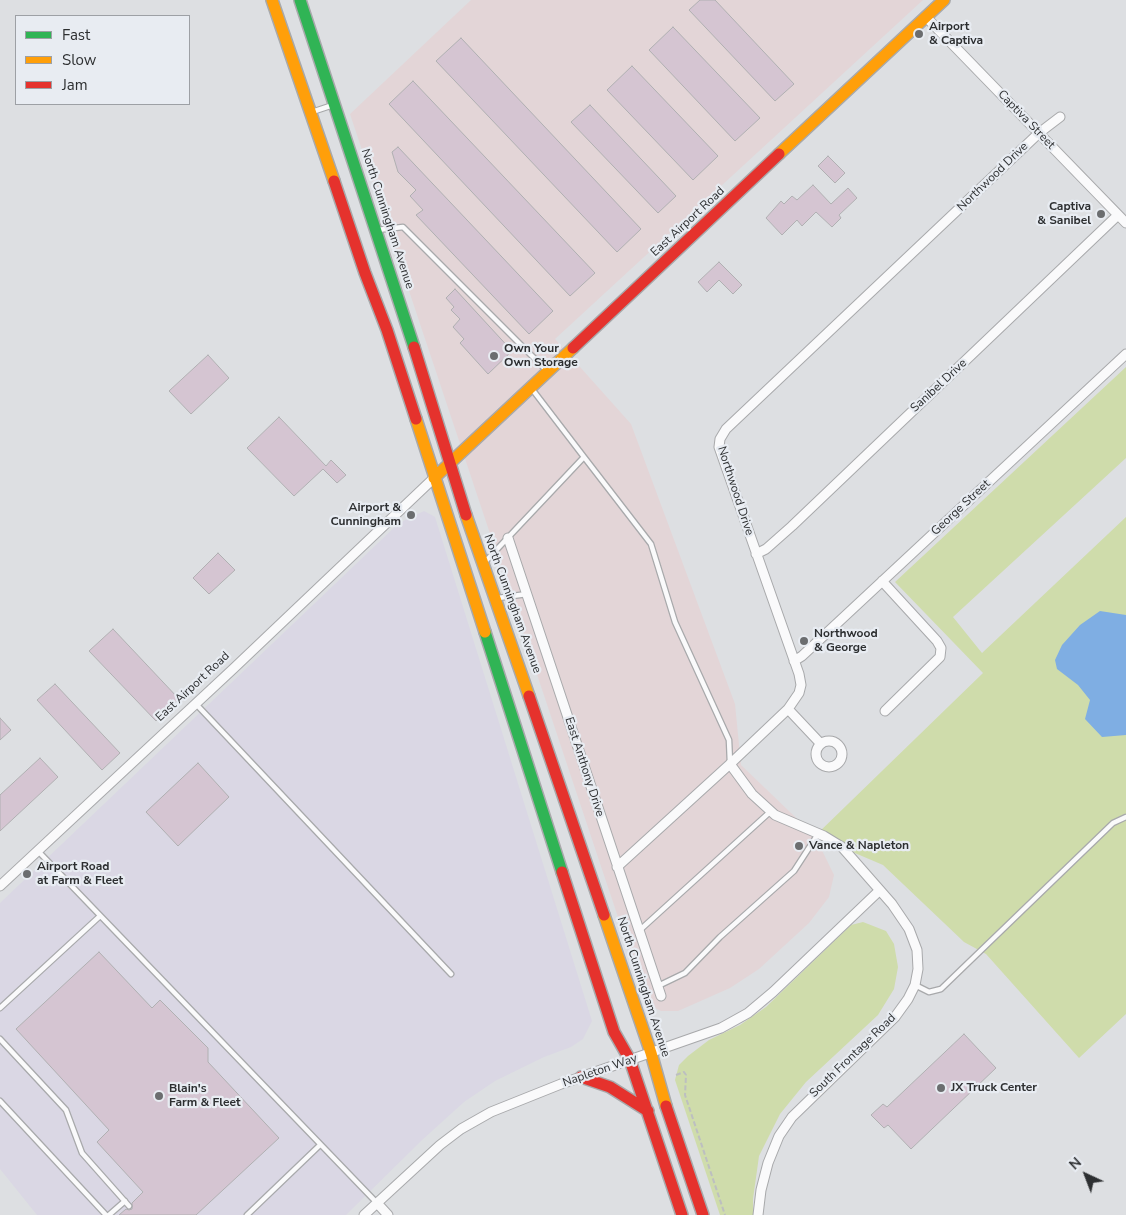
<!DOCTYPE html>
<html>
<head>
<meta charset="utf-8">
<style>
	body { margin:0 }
	#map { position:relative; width:1126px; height:1215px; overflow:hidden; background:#dddfe2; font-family:"Nunito Sans",sans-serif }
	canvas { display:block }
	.legend { position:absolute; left:15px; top:15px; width:175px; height:90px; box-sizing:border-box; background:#e8ecf2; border:1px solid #9da0a5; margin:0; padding:6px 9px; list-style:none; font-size:15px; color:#2d2f31 }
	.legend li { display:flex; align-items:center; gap:10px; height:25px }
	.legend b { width:25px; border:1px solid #9da0a5 }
	.north { position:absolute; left:1061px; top:1150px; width:50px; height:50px; -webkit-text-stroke:4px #e8ecf2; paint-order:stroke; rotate:317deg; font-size:14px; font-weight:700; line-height:20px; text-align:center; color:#2d2f31 }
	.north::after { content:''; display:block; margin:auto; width:18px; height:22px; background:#2d2f31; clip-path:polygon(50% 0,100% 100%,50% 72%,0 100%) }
</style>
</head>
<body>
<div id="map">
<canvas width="1126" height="1215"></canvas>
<ul class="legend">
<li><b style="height:6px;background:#30b455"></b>Fast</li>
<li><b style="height:6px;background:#ff9f0a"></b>Slow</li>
<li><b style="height:6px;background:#e5322d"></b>Jam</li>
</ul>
<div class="north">N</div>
</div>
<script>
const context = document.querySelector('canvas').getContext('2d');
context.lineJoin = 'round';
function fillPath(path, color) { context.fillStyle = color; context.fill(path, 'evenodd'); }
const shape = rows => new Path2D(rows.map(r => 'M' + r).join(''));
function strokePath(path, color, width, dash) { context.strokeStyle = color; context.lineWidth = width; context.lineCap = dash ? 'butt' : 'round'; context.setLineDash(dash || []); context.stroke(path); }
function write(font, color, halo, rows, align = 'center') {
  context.font = font + ' "Nunito Sans",sans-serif'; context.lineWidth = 4.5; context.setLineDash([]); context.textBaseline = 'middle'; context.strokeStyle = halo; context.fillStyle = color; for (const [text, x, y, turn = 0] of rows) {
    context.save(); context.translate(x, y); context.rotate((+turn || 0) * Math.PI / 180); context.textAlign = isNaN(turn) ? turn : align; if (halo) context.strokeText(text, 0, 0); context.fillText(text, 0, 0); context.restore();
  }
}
const commercial = shape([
	[424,511,435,517,592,1021,583,1039,571,1047,544,1057,495,1081,464,1102,421,1141,346,1215,37,1215,0,1169,0,903,399,523]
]);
const industrial = shape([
	[471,0,923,0,555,339,631,424,735,704,741,765,815,836,834,875,829,897,809,923,759,969,730,988,678,1011,661,1011,647,1004,350,114]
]);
const green = shape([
	[1126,367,1126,458,953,617,982,653,1126,517,1126,1014,1079,1058,986,954,964,942,883,865,815,836,983,673,895,582],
	[863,922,886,931,894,944,898,967,894,989,878,1015,806,1082,780,1114,759,1156,753,1199,753,1215,720,1215,675,1080,679,1065,688,1056,709,1040,740,1025,766,1007,851,925]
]);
const water = shape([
	[1100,611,1126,615,1126,735,1102,737,1085,719,1090,700,1078,685,1057,669,1055,660,1062,645,1080,625]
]);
const building = shape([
	[700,0,715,0,794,84,775,101,689,10,700,0],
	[673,27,760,118,735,141,649,50,673,27],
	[461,38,641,229,617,252,436,61,461,38],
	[632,66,718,156,693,180,607,90,632,66],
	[413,81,595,273,570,296,389,104,413,81],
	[590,105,676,196,658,213,571,122,590,105],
	[398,147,553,311,529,334,416,215,423,210,410,196,416,190,398,172,392,152,398,147],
	[828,156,845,173,835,183,818,166,828,156],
	[813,185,831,204,848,188,857,198,839,215,841,218,832,227,816,212,802,226,797,220,782,235,766,218,781,201,784,204,792,196,797,200,813,185],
	[719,262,742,285,733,294,719,280,707,292,698,282,719,262],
	[455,289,512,351,488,374,460,343,464,339,453,327,460,319,451,310,454,307,446,298,455,289],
	[208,355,229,378,191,414,169,391,208,355],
	[279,417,326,466,331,460,346,475,337,483,323,469,294,496,247,448,279,417],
	[218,553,235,570,209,594,193,578,218,553],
	[113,629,179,699,156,721,89,651,113,629],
	[55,684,120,753,102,770,37,700,55,684],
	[0,718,11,730,0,740,0,718],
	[40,758,58,777,0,831,0,795,40,758],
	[198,763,229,797,178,846,146,812,198,763],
	[99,952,152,1008,160,1000,208,1048,208,1062,279,1138,196,1215,119,1215,126,1209,129,1210,132,1209,132,1203,143,1192,97,1142,109,1130,16,1029,99,952],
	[964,1034,996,1068,911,1149,888,1125,884,1128,871,1115,883,1104,887,1107,964,1034]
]);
const path = shape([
	[676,1075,684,1072,686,1075,685,1095,725,1215]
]);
const lane = shape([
	[312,112,333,105],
	[377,230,403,227,547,371],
	[584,457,651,544,675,622,729,740,730,763],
	[484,563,584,457,532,389],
	[498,598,527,594],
	[196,704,451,974],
	[38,851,377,1203],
	[640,930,771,811],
	[915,985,929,992,941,989,1113,823,1126,817],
	[658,986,685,973,720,937,794,871,818,834],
	[0,1008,100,916],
	[0,1039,66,1110,82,1153,129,1206],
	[0,1101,106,1215],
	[109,1215,125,1201],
	[247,1215,320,1145]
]);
const street = shape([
	[926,17,1126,223],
	[508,538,661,996],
	[756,554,766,549,792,526,1118,215],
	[882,581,937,641,941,648,940,657,885,711],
	[794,661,802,656,1126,354],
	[788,709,821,744],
	'816 754a13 13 0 1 1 26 0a13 13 0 1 1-26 0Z',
	[730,764,752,794,775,815,824,836,842,847,892,904,909,929,917,950,918,969,915,985,908,999,895,1017,792,1117,779,1136,768,1163,761,1190,758,1215],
	[617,867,730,764,788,709,799,693,801,685,799,674,719,447,720,439,726,429,1039,133,1060,117],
	[0,886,233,669,434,478],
	[377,1203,388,1215],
	[364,1215,440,1145,461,1129,491,1112,561,1084,721,1028,748,1013,773,992,880,890]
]);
const fast = shape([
	[300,0,414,347],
	[485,632,562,872]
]);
const slow = shape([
	[272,0,334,181],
	[779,154,944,0],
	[416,419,485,632],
	[434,478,573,348],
	[466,515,529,696],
	[604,915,651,1053,666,1106]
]);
const jam = shape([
	[334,181,365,273,387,330,416,419],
	[414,347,466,515],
	[573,348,779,154],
	[529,696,604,915],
	[562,872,614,1032,630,1060,682,1215],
	[581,1077,610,1087,648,1111],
	[666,1106,703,1215]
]);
const markers = [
	[919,34,5,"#6b6d6f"],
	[1101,214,5,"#6b6d6f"],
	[494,356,5,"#6b6d6f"],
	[411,515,5,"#6b6d6f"],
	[804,641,5,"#6b6d6f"],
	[799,846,5,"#6b6d6f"],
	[27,874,5,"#6b6d6f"],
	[941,1088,5,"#6b6d6f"],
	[159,1096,5,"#6b6d6f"]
];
const poiNames = [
	["Airport",929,27],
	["& Captiva",929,41],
	["Captiva",1091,207,"right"],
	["& Sanibel",1091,221,"right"],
	["Own Your",504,349],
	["Own Storage",504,363],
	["Airport &",401,508,"right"],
	["Cunningham",401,522,"right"],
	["Northwood",814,634],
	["& George",814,648],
	["Vance & Napleton",809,846],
	["Airport Road",37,867],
	["at Farm & Fleet",37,881],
	["JX Truck Center",951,1088],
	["Blain's",169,1089],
	["Farm & Fleet",169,1103]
];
const streetNames = [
	["Captiva Street",1026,120,46],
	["Northwood Drive",993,177,-44],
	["North Cunningham Avenue",387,219,72],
	["East Airport Road",688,222,-43],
	["Sanibel Drive",939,386,-43],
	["Northwood Drive",735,491,72],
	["George Street",961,508,-43],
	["North Cunningham Avenue",512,604,70],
	["East Airport Road",193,687,-43],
	["East Anthony Drive",584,767,72],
	["North Cunningham Avenue",643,987,72],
	["South Frontage Road",853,1056,-44],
	["Napleton Way",600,1071,-19]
];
fillPath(commercial, '#dad7e4');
fillPath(industrial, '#e3d5d7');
fillPath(green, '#cfdcab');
fillPath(water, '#7faee3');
fillPath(building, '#d5c5d2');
strokePath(building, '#b0b0b2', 1);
strokePath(lane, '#a8a9ab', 7);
strokePath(street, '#a8a9ab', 11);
strokePath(fast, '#a8a9ab', 14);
strokePath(slow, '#a8a9ab', 14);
strokePath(jam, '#a8a9ab', 14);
strokePath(path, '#bdbfc0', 2, [5, 2.5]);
strokePath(lane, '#fafafb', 4.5);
strokePath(street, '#fafafb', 9);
strokePath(fast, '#30b455', 11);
strokePath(slow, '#ff9f0a', 11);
strokePath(jam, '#e5322d', 11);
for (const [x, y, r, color] of markers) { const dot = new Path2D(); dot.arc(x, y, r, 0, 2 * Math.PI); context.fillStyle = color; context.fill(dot); strokePath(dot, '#e8ecf2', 2); }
write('bold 12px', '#2d2f31', '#e8ecf2', poiNames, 'left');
write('12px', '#2d2f31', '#e8ecf2', streetNames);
</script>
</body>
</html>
